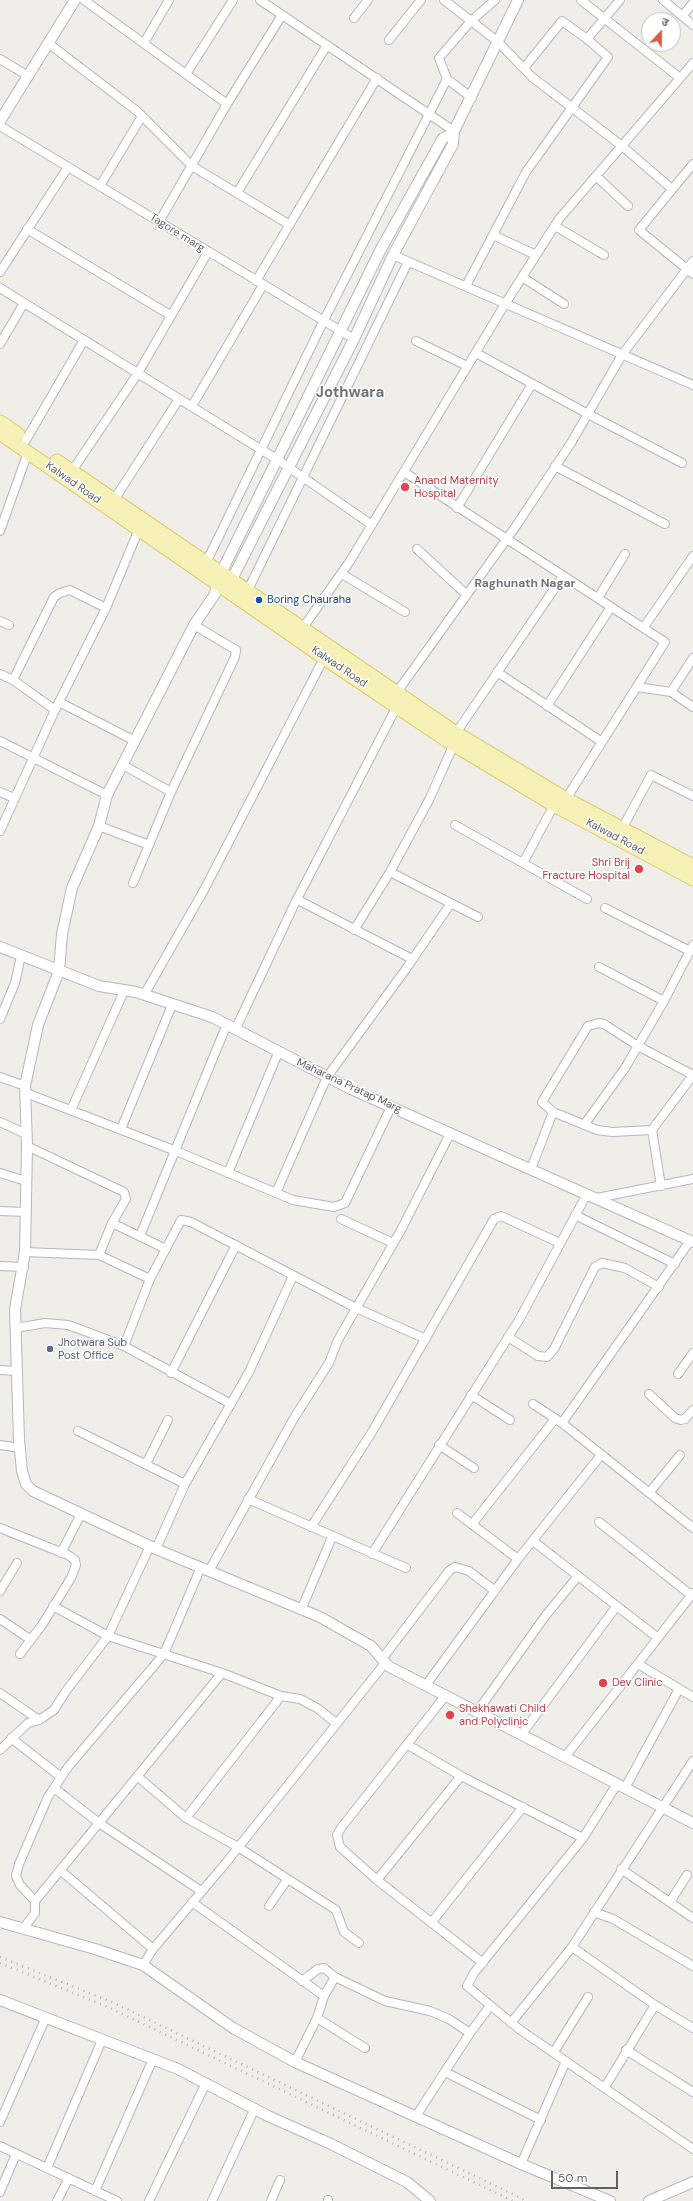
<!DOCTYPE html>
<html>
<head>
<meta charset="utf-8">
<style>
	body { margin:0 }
	#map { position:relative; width:693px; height:2201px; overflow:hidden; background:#efeee8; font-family:"DM Sans","Noto Sans Devanagari",sans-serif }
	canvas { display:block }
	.north { position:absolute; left:641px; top:12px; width:40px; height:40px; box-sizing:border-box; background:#fff; border:1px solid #bfc0c2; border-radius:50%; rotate:22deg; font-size:11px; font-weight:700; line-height:16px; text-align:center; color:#5f6266 }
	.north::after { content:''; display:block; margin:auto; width:14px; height:18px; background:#d65e48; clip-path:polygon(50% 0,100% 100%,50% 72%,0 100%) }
	.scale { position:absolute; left:551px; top:2171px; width:67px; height:18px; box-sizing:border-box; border:2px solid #5f6266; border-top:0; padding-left:5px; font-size:12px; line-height:14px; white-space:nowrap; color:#5f6266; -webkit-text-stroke:3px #fff; paint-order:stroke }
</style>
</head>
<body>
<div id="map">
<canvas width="693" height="2201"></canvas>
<div class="north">उ</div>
<div class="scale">50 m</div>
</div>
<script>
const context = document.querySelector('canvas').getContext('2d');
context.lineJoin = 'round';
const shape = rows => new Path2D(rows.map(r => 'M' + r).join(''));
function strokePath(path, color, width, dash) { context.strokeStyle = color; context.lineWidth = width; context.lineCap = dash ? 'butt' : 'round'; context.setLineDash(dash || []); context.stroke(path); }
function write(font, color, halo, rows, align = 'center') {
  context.font = font + ' "DM Sans",sans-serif'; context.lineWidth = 3; context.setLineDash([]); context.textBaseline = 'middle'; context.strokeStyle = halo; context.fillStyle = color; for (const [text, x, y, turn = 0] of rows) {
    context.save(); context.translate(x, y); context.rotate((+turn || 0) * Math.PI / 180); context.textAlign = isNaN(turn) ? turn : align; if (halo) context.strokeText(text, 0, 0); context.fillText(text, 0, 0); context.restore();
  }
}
const minor = shape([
	[84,0,227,104],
	[260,0,454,131],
	[444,0,497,41,532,77,622,146,672,189],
	[581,0,680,78],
	[663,0,693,25],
	[682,16,693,3],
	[354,18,368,0],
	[389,40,421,0],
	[48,43,137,111,192,166,290,225],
	[144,43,169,0],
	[0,59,28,76],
	[524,68,562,21,587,39],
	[186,74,233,0],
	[447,79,472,98],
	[0,126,354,339],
	[693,164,639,230,693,274],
	[596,176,628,206],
	[100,186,142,116],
	[237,193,327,45],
	[159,222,227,104,282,15],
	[555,226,604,255],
	[27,229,170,315],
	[493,235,536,255],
	[393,255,693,385],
	[0,272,68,167],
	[522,277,564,304],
	[256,281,377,78],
	[466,286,526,172,608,57,587,39,620,0],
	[0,288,278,460,372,525],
	[416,341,467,366],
	[0,344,24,303],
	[476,353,588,414,682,463],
	[192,406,263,285],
	[26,440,84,340],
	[555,466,665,524],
	[72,471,138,373,208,252],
	[404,472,665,642,566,799],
	[114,500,179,399],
	[457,508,532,384],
	[0,531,28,452],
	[417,549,466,594],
	[206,563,323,322,447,79,439,58,471,21,495,0],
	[342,574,405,612],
	[247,592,408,262],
	[598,598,625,554],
	[0,621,9,625],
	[644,627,693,556],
	[302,629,350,561,505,304,559,219,693,63],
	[497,672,602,742],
	[0,674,13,680,55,710],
	[13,680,54,597,60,593,70,590,106,608],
	[637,687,671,692,693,707],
	[671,692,693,658],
	[395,695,516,526,571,443,622,355,693,261],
	[59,702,135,741],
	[547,706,611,607],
	[456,733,563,576],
	[0,741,107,795],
	[123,765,171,792],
	[0,792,14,798],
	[455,825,587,899],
	[99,826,149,845,171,792,235,657,236,650,194,625],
	[622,829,651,775,693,796],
	[0,831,55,710,106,608,139,529],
	[523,863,554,805],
	[390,872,478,917],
	[133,883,149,845],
	[298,900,412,959],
	[605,908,690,951],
	[354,930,390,872,429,800,454,744],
	[599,967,664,1001],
	[144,995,204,890,324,658],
	[0,1019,15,983,21,956],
	[236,1028,294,905,397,706],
	[693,1075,652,1130,612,1132,597,1130,553,1112,542,1102,588,1026,599,1023,604,1024,638,1046,693,1075],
	[0,1077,25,1086],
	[26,1093,176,1151,293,1200,334,1207,345,1203,391,1107],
	[71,1110,124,991],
	[0,1122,26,1134],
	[584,1125,625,1068,664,1001,693,945],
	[121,1129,172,1005],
	[652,1130,661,1186],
	[27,1146,124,1192,126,1199,112,1223,99,1255],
	[531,1169,553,1112],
	[0,1173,26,1181],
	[228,1173,278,1053],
	[276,1193,327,1077,406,969,451,903],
	[597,1198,693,1179],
	[0,1211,26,1212],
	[575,1215,675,1264],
	[341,1219,393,1243],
	[112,1223,166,1249],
	[140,1236,227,1024],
	[25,1252,99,1255,150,1279],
	[0,1266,24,1267],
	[16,1328,45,1323,68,1325,82,1330,124,1346,231,1404],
	[508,1337,538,1356,547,1357,554,1349,595,1267,602,1263,625,1268,659,1287],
	[124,1346,150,1279,181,1220,191,1222,356,1308,426,1339],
	[0,1370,17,1371],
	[171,1373,236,1245],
	[678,1374,693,1353],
	[649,1394,675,1418,681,1420,685,1419,693,1410],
	[471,1395,510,1420],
	[533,1404,562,1423,693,1528],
	[562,1423,690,1241],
	[78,1431,185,1484],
	[0,1445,20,1448],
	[439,1445,474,1468],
	[146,1464,168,1420],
	[649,1493,680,1455],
	[248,1499,406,1568],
	[457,1513,518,1559,601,1455],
	[599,1522,691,1595],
	[473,1523,555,1419],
	[311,1527,372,1432,494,1219,501,1216,560,1243],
	[0,1528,68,1555,75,1560,76,1565,71,1578,42,1625,20,1654],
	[533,1541,658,1638],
	[156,1549,185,1484,249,1372,293,1276],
	[61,1553,81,1514],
	[372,1554,519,1320,587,1194],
	[209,1571,294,1418,329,1363,338,1340,401,1230,450,1134],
	[0,1591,17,1563],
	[53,1606,108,1636,222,1673,281,1696,300,1699,317,1708,336,1723],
	[301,1610,332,1537],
	[0,1619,31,1640],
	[382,1659,449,1571,455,1567,469,1571,495,1591],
	[638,1664,693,1697],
	[426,1685,518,1559],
	[0,1693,39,1720],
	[446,1695,341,1828,337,1835,340,1847,377,1880,483,1963],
	[477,1712,546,1615,578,1576],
	[521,1735,616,1607],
	[11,1738,61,1777],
	[408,1745,461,1776,583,1838],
	[0,1750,28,1723,39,1720,54,1710,66,1691,108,1636,150,1546],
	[565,1757,693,1593],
	[137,1776,186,1818,238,1847,336,1910,344,1932,359,1943],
	[617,1784,583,1838,474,1973,467,1986,519,2029,693,2149],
	[54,1788,99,1823,201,1891],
	[625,1788,679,1689],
	[186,1818,281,1696],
	[621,1869,693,1918],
	[60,1870,153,1949],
	[377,1880,461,1776],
	[35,1901,222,1673],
	[192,1902,324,1996],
	[670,1902,687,1875],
	[269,1906,287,1880],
	[594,1912,613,1919,693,1966],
	[431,1923,523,1807],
	[23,1929,35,1913,35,1901,20,1885,16,1876,19,1864,48,1797,68,1767,164,1654,201,1567],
	[572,1947,655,2005,693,2028],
	[143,1965,153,1949,225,1864,385,1663],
	[302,1981,318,1969,324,1968,335,1977],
	[317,2018,365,2048],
	[511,2023,572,1947,693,1761],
	[626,2050,693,2092],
	[554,2052,588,1997],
	[295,2062,317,2018,324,1996,335,1977,385,2001,430,2011,449,2019,470,2033],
	[445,2072,541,2120],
	[605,2087,655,2005],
	[416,2116,470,2033,490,2006],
	[0,2122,46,2017],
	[0,2146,117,2201],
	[521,2164,566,2061],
	[47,2168,102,2040],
	[95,2191,153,2059],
	[0,2192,16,2154],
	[57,2201,69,2178],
	[149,2201,206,2083],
	[212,2201,255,2108],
	[271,2201,280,2180],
	[328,2201,328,2200]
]);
const tertiary = shape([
	[0,121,75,0],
	[453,134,443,138,381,249,219,577,215,594,194,625,107,795,99,826,72,888,62,934,59,971,38,1025,25,1086,27,1146,25,1252,15,1309,19,1440,22,1471,26,1484,33,1491,156,1549,320,1617,371,1646,388,1666,693,1823],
	[228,587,354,339,393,255,453,144,454,131,518,0],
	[0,947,99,986,136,992,212,1017,351,1089,693,1242],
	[0,1922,95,1949,143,1965,233,2028,295,2062,521,2164,610,2201],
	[0,2000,178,2069,268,2116,331,2144,407,2182,430,2201],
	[649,2201,693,2182]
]);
const primary = shape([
	[0,422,18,434],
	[0,433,336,666,448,741,554,805,693,879],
	[57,461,456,733,566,799,693,866]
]);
const rail = shape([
	[0,1957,114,2003,527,2201],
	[0,1963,110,2008,513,2201]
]);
const markers = [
	[405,487,5,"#e0444e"],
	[259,600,4,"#1a4fb4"],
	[639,869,5,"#e0444e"],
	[50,1349,4,"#5c6f8a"],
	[603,1683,5,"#e0444e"],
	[450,1715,5,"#e0444e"]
];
const streetNames = [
	["Tagore marg",177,233,32],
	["Kalwad Road",73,483,35],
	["Kalwad Road",339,667,34],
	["Kalwad Road",615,837,28],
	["Maharana Pratap Marg",349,1086,25]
];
const healthNames = [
	["Anand Maternity",414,481],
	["Hospital",414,494],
	["Shri Brij",630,863,"right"],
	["Fracture Hospital",630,876,"right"],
	["Dev Clinic",612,1683],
	["Shekhawati Child",459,1709],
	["and Polyclinic",459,1722]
];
const transitNames = [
	["Boring Chauraha",267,600]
];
const serviceNames = [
	["Jhotwara Sub",58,1343],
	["Post Office",58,1356]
];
const neighbourhoodNames = [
	["Raghunath Nagar",525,584]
];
const districtNames = [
	["Jothwara",350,393]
];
strokePath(minor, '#b5b7bb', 10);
strokePath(tertiary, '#b5b7bb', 12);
strokePath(primary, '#e1ca6f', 15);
strokePath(minor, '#fff', 8);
strokePath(tertiary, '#fff', 10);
strokePath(primary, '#f6f1b7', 13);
strokePath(rail, '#b5b6b6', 2.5, [1, 5]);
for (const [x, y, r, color] of markers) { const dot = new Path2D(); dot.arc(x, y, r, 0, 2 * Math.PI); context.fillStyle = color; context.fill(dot); strokePath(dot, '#fff', 1.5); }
write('11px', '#5f6266', '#fff', streetNames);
write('11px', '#be3a42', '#fff', healthNames, 'left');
write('11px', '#164399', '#fff', transitNames, 'left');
write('11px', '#4e5e75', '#fff', serviceNames, 'left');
write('bold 12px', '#707478', '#fff', neighbourhoodNames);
write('bold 15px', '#707478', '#fff', districtNames);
</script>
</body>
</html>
